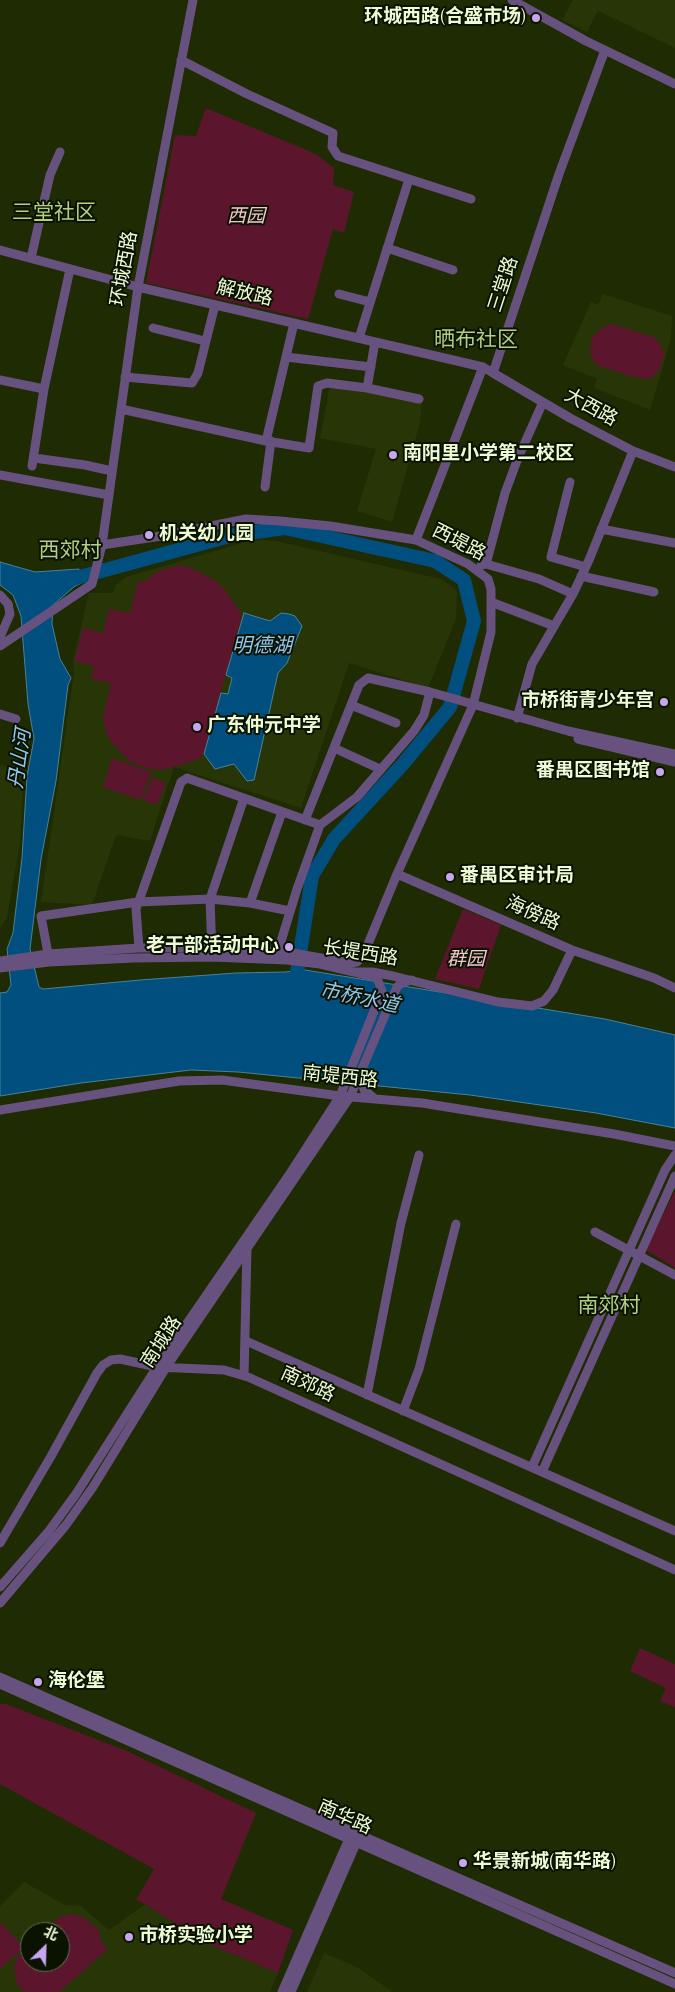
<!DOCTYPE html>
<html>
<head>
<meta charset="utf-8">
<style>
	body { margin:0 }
	#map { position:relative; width:675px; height:1992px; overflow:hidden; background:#1f2b02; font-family:Spectral,"Noto Sans SC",serif }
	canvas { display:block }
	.north { position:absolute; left:20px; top:1922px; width:50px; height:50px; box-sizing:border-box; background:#0a1200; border:1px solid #646f55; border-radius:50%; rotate:24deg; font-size:14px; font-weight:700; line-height:20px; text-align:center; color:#ecfbd5 }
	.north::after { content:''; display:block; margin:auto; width:18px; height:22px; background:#c7a6ef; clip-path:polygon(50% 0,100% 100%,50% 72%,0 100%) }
</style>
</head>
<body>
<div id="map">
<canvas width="675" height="1992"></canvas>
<div class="north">北</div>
</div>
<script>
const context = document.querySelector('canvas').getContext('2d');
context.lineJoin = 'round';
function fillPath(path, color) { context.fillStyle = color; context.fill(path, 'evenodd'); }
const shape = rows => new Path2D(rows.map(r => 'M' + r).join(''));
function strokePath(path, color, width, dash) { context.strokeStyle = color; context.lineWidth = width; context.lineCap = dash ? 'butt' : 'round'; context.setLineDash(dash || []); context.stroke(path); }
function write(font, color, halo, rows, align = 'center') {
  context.font = font + ' Spectral,"Noto Sans SC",serif'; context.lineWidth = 4; context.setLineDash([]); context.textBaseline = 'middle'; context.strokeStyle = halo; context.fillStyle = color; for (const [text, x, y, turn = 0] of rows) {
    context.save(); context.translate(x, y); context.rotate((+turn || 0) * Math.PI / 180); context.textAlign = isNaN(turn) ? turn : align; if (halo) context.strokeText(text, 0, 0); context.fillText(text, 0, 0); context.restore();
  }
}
const built = shape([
	[573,0,675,0,675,48,598,11,587,32,562,20],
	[603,294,672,316,671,339,650,410,594,388,597,379,563,365,591,302,598,305],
	[330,385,422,402,420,423,392,522,357,511,376,449,320,438],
	[261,540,277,541,441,579,450,585,457,592,456,619,428,688,349,663,301,808,174,767,150,841,116,835,92,905,41,902,74,672,73,661,89,593,113,593,116,585,126,577,246,542],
	[0,765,13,768,13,784,23,788,20,843,7,917,0,928],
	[24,1882,65,1905,81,1906,109,1930,145,1904,206,1943,278,1973,270,1992,0,1992,0,1906],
	[30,1932,60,1932,60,1962,30,1962],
	[324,1953,357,1967,393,1992,307,1992]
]);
const green = shape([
	[206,108,316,154,334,168,333,185,354,192,344,233,333,229,308,319,146,283,175,135,196,136],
	[613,324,656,338,661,346,664,353,662,362,658,371,653,377,646,379,634,377,599,366,593,360,590,352,592,337,603,327],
	[179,565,192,568,217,582,226,591,242,615,204,754,198,759,185,764,162,770,150,769,129,761,109,739,105,729,103,717,111,683,91,679,94,666,74,661,83,628,103,633,109,609,130,613,138,581,144,582,156,572],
	[112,758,151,772,141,800,103,787],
	[152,777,166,783,157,805,143,800],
	[463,909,501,925,479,989,435,979],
	[675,1191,675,1268,646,1250],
	[640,1648,675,1664,675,1707,660,1701,666,1688,630,1671],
	[0,1704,6,1704,127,1751,256,1813,221,1899,293,1930,278,1973,206,1943,145,1904,136,1900,154,1869,0,1784],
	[71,1914,83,1917,98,1929,101,1941,108,1949,59,1992,25,1992,17,1984,14,1967,17,1957,30,1945,30,1962,60,1962,60,1932,44,1932,60,1917],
	[0,1922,24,1947,0,1969]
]);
const water = shape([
	[0,562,35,572,79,569,84,582,75,586,53,605,52,624,60,659,71,678,68,685,56,781,41,859,30,949,39,987,43,989,140,980,236,973,285,972,293,971,293,968,605,1019,675,1035,675,1128,596,1113,470,1095,238,1072,191,1070,81,1083,0,1096,0,993,7,992,11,985,7,949,13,933,22,858,27,776,34,739,28,704,21,616,13,595,0,585,0,562],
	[244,613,270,621,281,613,289,614,295,616,302,626,287,663,278,673,254,780,247,781,234,764,215,769,204,754,221,693,228,694,232,678,226,675,244,613]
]);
const river = shape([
	[65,581,233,535,285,528,435,561,464,580,474,621,450,707,402,765,334,839,312,876,297,973,302,986]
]);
const minor = shape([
	[512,0,586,41,675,84],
	[181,60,247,94,333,133,332,147,338,156,471,199],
	[387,248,453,270],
	[0,250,138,287,483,367,493,373,559,174,605,50],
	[31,258,50,175,60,152],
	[339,294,370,302],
	[153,328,205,341],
	[359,338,409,179],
	[286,357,371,367],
	[493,373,570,418,633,451,675,467],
	[125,377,192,383,198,373,215,305],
	[0,380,44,389],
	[367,388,375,342],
	[121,409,266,441,309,448,318,386,327,383,367,388,419,399],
	[266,441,294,323],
	[34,458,85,465,112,471],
	[32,466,44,389,70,269],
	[0,475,109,495],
	[570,482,551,557,586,567],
	[265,487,271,441],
	[601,529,675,543],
	[416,540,483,367],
	[486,564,505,493,518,458,543,402],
	[481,565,486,564,539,579,573,594],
	[581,576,654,592],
	[0,595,8,604,10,614,0,637],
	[491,602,554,626],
	[0,646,92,584,102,545,138,287,193,0],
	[351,705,396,723],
	[0,714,16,719],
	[517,718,532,664,573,594,589,560,633,451],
	[578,739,675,762],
	[334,748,380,769],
	[305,820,359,685,368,678,430,692,568,731,675,754],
	[397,874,572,950,654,978,675,988],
	[250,903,282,812],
	[139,948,136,909,181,782,187,778,320,825],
	[278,951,297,889,320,825,357,797,414,731,424,715,430,692],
	[212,953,210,899,244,798],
	[49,959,41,916,138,902,210,899,250,903,290,911],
	[0,961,48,954,139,948,212,948,287,952,349,963,357,962,363,956,397,874,473,705,491,632,491,589,488,579,468,564,416,540,330,526,280,521,246,519,161,536,102,545],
	[0,968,49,962,134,958,212,957,287,960,320,964,354,972,372,972,393,976,498,1002,532,1006,544,1001,553,990,572,950],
	[362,1074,362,1082,364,1090,374,1098],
	[0,1110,179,1081,222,1080,340,1096,422,1103,614,1134,675,1146],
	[595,1232,675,1275],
	[246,1341,675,1531],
	[244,1376,247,1248],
	[367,1395,401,1223,419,1155],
	[403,1411,419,1369,456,1224],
	[532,1467,665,1170,675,1155],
	[542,1472,675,1176],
	[0,1543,50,1458,97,1373,103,1365,111,1360,120,1359,157,1367,224,1370,248,1377,675,1570],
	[0,1587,49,1531,76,1494,157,1367,291,1172,340,1096,382,991,377,978,354,972],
	[0,1603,66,1525,93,1487,167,1366,350,1097,397,987,403,982,412,980],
	[0,1677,675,1973],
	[0,1684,675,1984],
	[282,1992,351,1834],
	[291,1992,358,1839]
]);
const markers = [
	[536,18,5,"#c7a6ef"],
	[393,455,5,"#c7a6ef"],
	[149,535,5,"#c7a6ef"],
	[664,702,5,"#c7a6ef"],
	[197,727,5,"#c7a6ef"],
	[660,772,5,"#c7a6ef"],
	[450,877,5,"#c7a6ef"],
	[289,947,5,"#c7a6ef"],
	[38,1682,5,"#c7a6ef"],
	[463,1863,5,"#c7a6ef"],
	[129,1937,5,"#c7a6ef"]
];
const poiNames = [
	["环城西路(合盛市场)",526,18,"right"],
	["南阳里小学第二校区",403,455],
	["机关幼儿园",159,535],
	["市桥街青少年宫",654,702,"right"],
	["广东仲元中学",207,727],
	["番禺区图书馆",650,772,"right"],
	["番禺区审计局",460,877],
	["老干部活动中心",279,947,"right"],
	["海伦堡",48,1682],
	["华景新城(南华路)",473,1863],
	["市桥实验小学",139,1937]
];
const parkNames = [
	["西园",246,218],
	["群园",466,961]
];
const streetNames = [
	["环城西路",126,269,-80],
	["三堂路",505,285,-72],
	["解放路",244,295,13],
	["大西路",590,409,29],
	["西堤路",458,544,27],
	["海傍路",532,915,24],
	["长堤西路",360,955,9],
	["南堤西路",340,1079,6],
	["南城路",163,1343,-57],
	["南郊路",307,1386,25],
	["南华路",344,1819,24]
];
const waterNames = [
	["明德湖",262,648],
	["丹山河",22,759,-82],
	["市桥水道",359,1000,12]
];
const quarterNames = [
	["三堂社区",54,215],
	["晒布社区",476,342],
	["西郊村",70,553],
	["南郊村",609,1308]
];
fillPath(built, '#283507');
fillPath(green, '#5b162d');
fillPath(water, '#004f7f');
strokePath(water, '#478399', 1);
strokePath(river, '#004f7f', 14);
strokePath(minor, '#67527f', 9);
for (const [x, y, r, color] of markers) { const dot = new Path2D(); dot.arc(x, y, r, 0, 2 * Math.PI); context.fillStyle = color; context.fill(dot); strokePath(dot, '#0a1200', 2); }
write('bold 19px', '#ecfbd5', '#0a1200', poiNames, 'left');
write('italic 19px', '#f3c5ce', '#0a1200', parkNames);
write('19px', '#ecfbd5', '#0a1200', streetNames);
write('italic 20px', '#94c6f1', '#0a1200', waterNames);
write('21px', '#b3cf82', '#0a1200', quarterNames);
</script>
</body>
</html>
